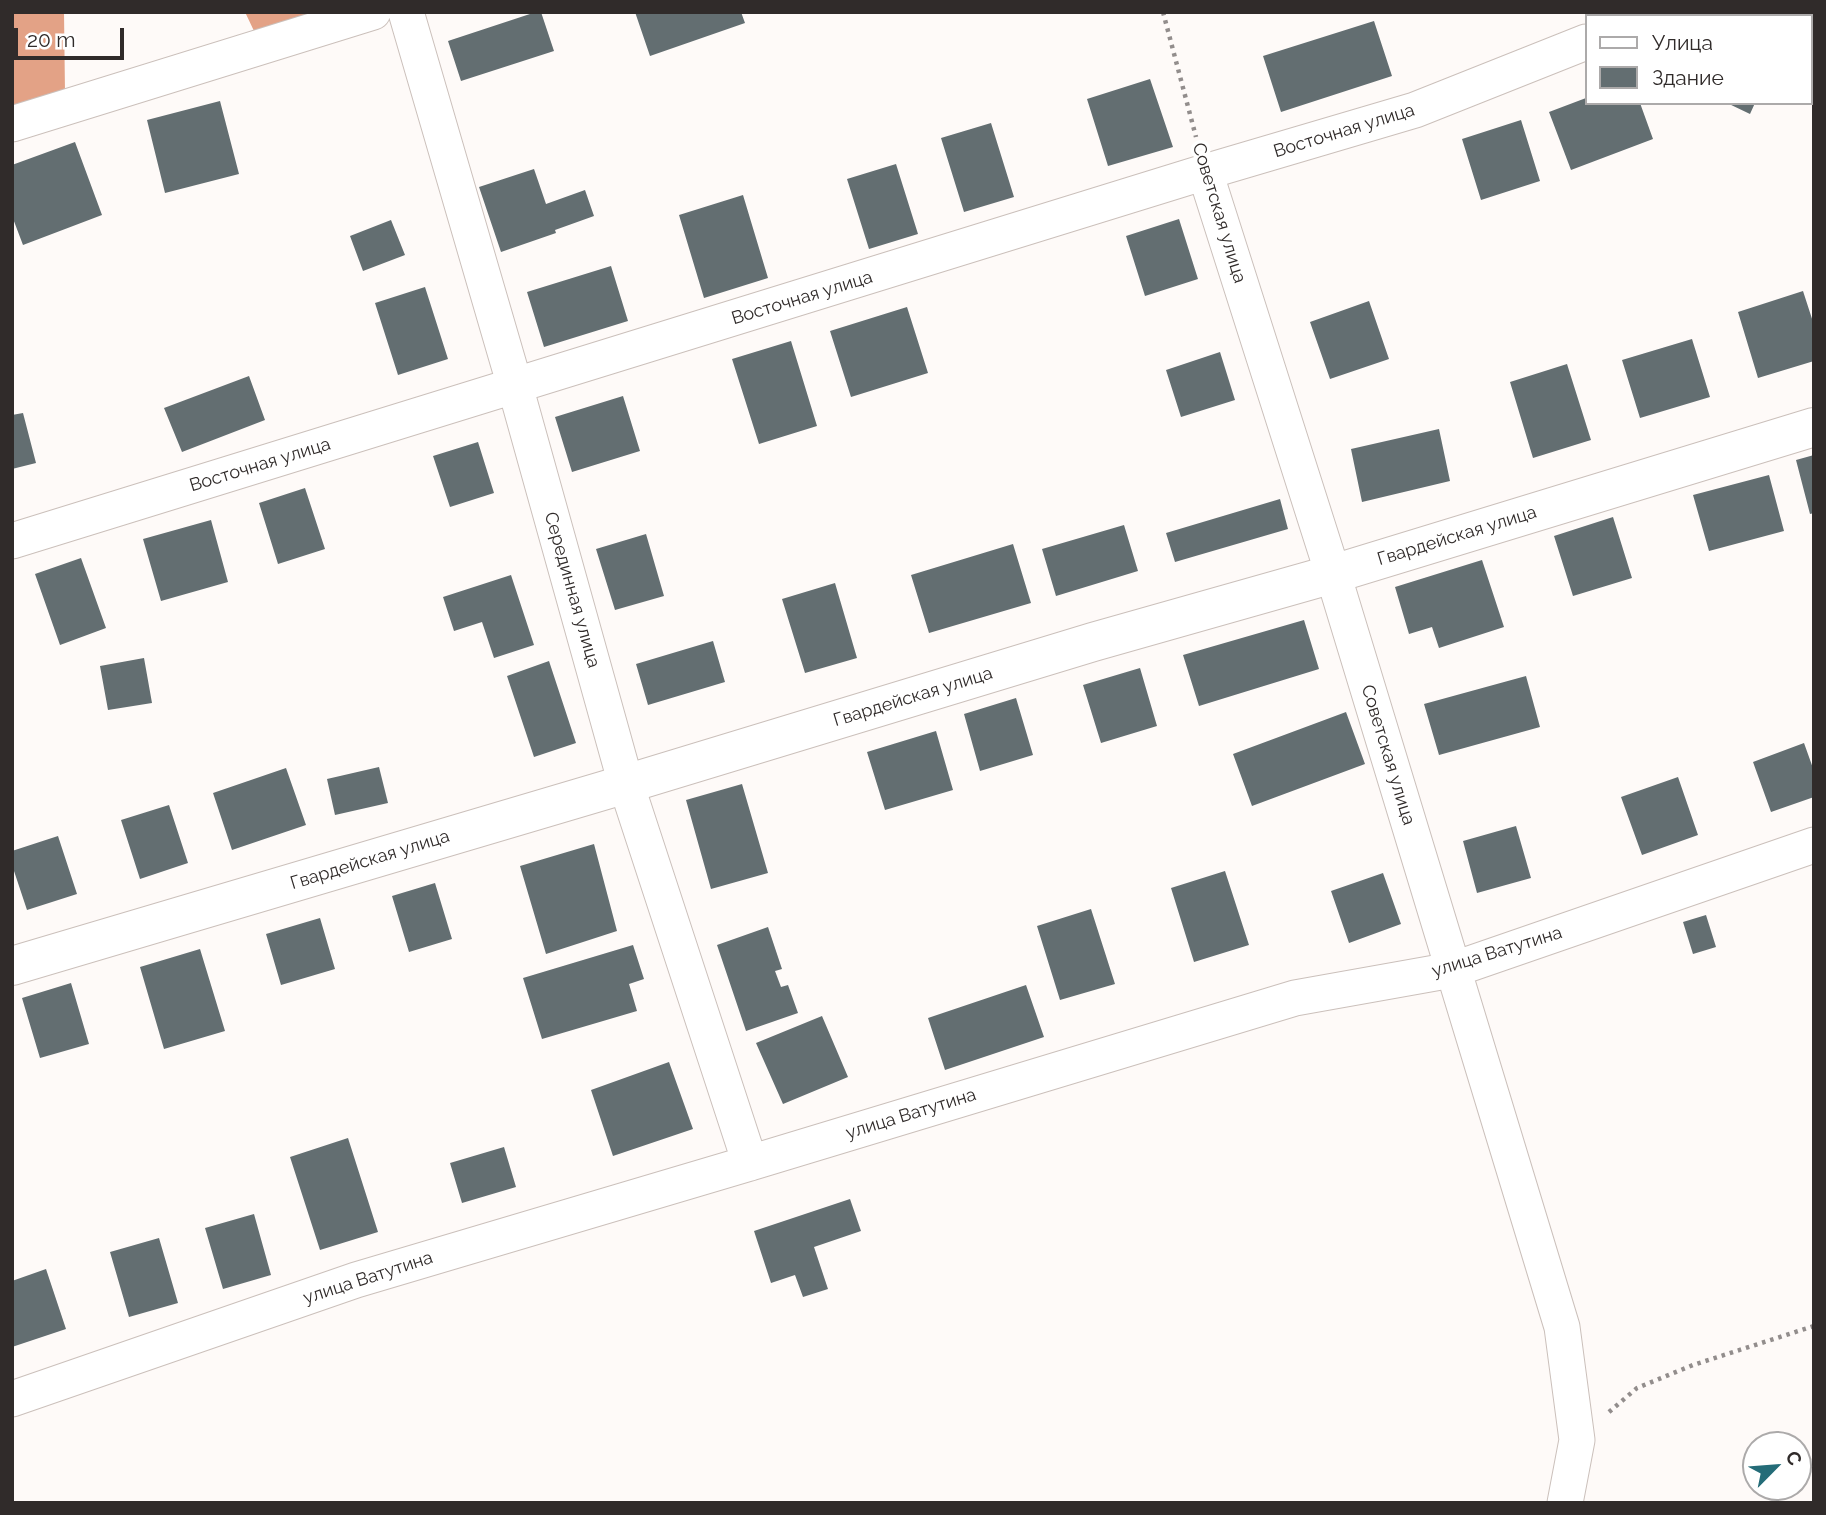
<!DOCTYPE html>
<html>
<head>
<meta charset="utf-8">
<style>
	body { margin:0 }
	#map { position:relative; width:1826px; height:1515px; overflow:hidden; background:#fefaf8; font-family:Raleway,sans-serif }
	canvas { display:block }
	.frame { position:absolute; inset:0; border:14px solid #302b2a; pointer-events:none }
	.legend { position:absolute; left:1585px; top:14px; width:228px; height:91px; box-sizing:border-box; background:#fff; border:2px solid #acaaaa; margin:0; padding:9px 12px; list-style:none; font-size:21px; color:#302b2a }
	.legend li { display:flex; align-items:center; gap:14px; height:35px }
	.legend b { width:35px; border:2px solid #acaaaa }
	.north { position:absolute; left:1742px; top:1431px; width:70px; height:70px; box-sizing:border-box; background:#fff; border:2px solid #acaaaa; border-radius:50%; rotate:65deg; font-size:19px; font-weight:700; line-height:28px; text-align:center; color:#302b2a }
	.north::after { content:''; display:block; margin:auto; width:24px; height:32px; background:#246c78; clip-path:polygon(50% 0,100% 100%,50% 72%,0 100%) }
	.scale { position:absolute; left:14px; top:28px; width:110px; height:32px; box-sizing:border-box; border:4px solid #302b2a; border-top:0; padding-left:9px; font-size:21px; line-height:24px; white-space:nowrap; color:#302b2a; -webkit-text-stroke:5px #fff; paint-order:stroke }
</style>
</head>
<body>
<div id="map">
<canvas width="1826" height="1515"></canvas>
<div class="frame"></div>
<ul class="legend">
<li><b style="height:9px;background:#fff"></b>Улица</li>
<li><b style="height:19px;background:#636e71"></b>Здание</li>
</ul>
<div class="north">С</div>
<div class="scale">20 m</div>
</div>
<script>
const context = document.querySelector('canvas').getContext('2d');
context.lineJoin = 'round';
function fillPath(path, color) { context.fillStyle = color; context.fill(path, 'evenodd'); }
const shape = rows => new Path2D(rows.map(r => 'M' + r).join(''));
function strokePath(path, color, width, dash) { context.strokeStyle = color; context.lineWidth = width; context.lineCap = dash ? 'butt' : 'round'; context.setLineDash(dash || []); context.stroke(path); }
function write(font, color, halo, rows, align = 'center') {
  context.font = font + ' Raleway,sans-serif'; context.lineWidth = 7; context.setLineDash([]); context.textBaseline = 'middle'; context.strokeStyle = halo; context.fillStyle = color; for (const [text, x, y, turn = 0] of rows) {
    context.save(); context.translate(x, y); context.rotate((+turn || 0) * Math.PI / 180); context.textAlign = isNaN(turn) ? turn : align; if (halo) context.strokeText(text, 0, 0); context.fillText(text, 0, 0); context.restore();
  }
}
const forest = shape([
	[12,12,64,12,65,93,12,110],
	[245,12,333,12,254,31]
]);
const building = shape([
	[536,12,541,12,554,51,461,81,448,41],
	[635,12,741,12,745,23,650,56],
	[1374,21,1392,76,1281,112,1263,56],
	[1150,79,1173,147,1108,166,1087,99],
	[1586,98,1586,103,1640,103,1653,139,1571,170,1549,112],
	[220,101,239,174,165,193,147,120],
	[1727,103,1755,103,1750,114],
	[1521,120,1540,181,1481,200,1462,139],
	[991,123,1014,197,964,212,941,138],
	[75,142,102,215,23,245,12,216,12,165],
	[896,164,918,234,869,249,847,179],
	[534,169,546,204,585,190,594,216,555,230,556,233,501,252,479,187],
	[743,195,768,278,704,298,679,215],
	[1179,219,1198,279,1145,296,1126,236],
	[391,220,405,255,363,271,350,236],
	[611,266,628,321,544,347,527,292],
	[425,287,448,359,398,375,375,303],
	[1803,291,1814,325,1814,361,1758,378,1738,312],
	[1369,301,1389,359,1330,379,1310,322],
	[907,307,928,373,851,397,830,331],
	[1692,339,1710,397,1640,418,1622,360],
	[791,341,817,426,759,444,732,359],
	[1220,352,1235,400,1181,417,1166,370],
	[1567,364,1591,440,1533,458,1510,382],
	[249,376,265,420,182,452,164,408],
	[623,396,640,451,572,472,555,417],
	[23,413,36,463,12,469,12,415],
	[1439,429,1450,481,1362,502,1351,449],
	[478,442,494,493,450,507,433,456],
	[1814,455,1814,513,1810,514,1796,460],
	[1769,475,1784,531,1709,551,1693,495],
	[305,488,325,549,278,564,259,503],
	[1280,499,1288,529,1175,562,1166,533],
	[1613,517,1632,578,1573,596,1554,536],
	[211,520,228,582,161,601,143,539],
	[1124,525,1138,571,1056,596,1042,549],
	[646,534,664,596,615,610,596,549],
	[1013,544,1031,603,929,633,911,575],
	[81,558,106,628,60,645,35,574],
	[1482,560,1504,627,1439,648,1432,627,1409,634,1395,587],
	[511,575,534,645,494,658,482,622,454,631,443,597],
	[835,583,857,658,805,673,782,599],
	[1304,620,1319,669,1199,706,1183,655],
	[713,641,725,682,648,705,636,664],
	[144,658,152,703,108,710,100,666],
	[549,661,576,743,534,757,507,676],
	[1140,668,1157,726,1101,743,1083,685],
	[1526,676,1540,727,1439,755,1424,704],
	[1016,698,1033,755,980,771,964,714],
	[1346,712,1365,764,1252,806,1233,754],
	[936,731,953,790,885,810,867,752],
	[1804,743,1814,771,1814,797,1771,812,1753,762],
	[379,767,388,803,335,815,327,779],
	[286,768,306,825,232,850,213,793],
	[1678,777,1698,835,1642,855,1621,797],
	[742,784,768,873,711,889,686,800],
	[169,805,188,863,140,879,121,820],
	[1516,826,1531,878,1477,893,1463,841],
	[58,836,77,894,27,910,12,865,12,851],
	[594,844,617,931,546,954,520,866],
	[1225,871,1249,945,1194,962,1171,888],
	[1383,873,1401,924,1349,943,1331,891],
	[435,883,452,939,409,952,392,896],
	[1091,909,1115,984,1060,1000,1037,926],
	[1706,915,1716,947,1693,954,1683,922],
	[320,918,335,969,281,985,266,934],
	[768,927,782,969,775,971,781,987,788,985,798,1013,746,1031,717,945],
	[633,945,644,979,629,984,637,1011,542,1039,523,978],
	[200,949,225,1031,164,1049,140,967],
	[71,983,89,1044,40,1058,22,998],
	[1026,985,1044,1037,945,1070,928,1018],
	[822,1016,848,1077,783,1104,756,1043],
	[669,1062,693,1129,613,1156,591,1090],
	[348,1138,378,1232,320,1250,290,1157],
	[504,1147,516,1187,462,1203,450,1163],
	[850,1199,861,1231,814,1247,828,1289,803,1297,795,1275,771,1283,754,1231],
	[254,1214,271,1275,223,1289,205,1228],
	[159,1238,178,1303,129,1317,110,1252],
	[46,1269,66,1329,12,1347,12,1281]
]);
const path = shape([
	[1163,12,1196,137],
	[1609,1412,1637,1388,1693,1365,1814,1326]
]);
const street = shape([
	[406,12,515,386,626,784,750,1163],
	[1802,12,1810,16],
	[1646,16,1653,12],
	[12,124,373,12],
	[1205,172,1333,574,1562,1327,1577,1440,1565,1503],
	[12,541,1205,172,1415,110,1586,42],
	[12,1399,356,1280,750,1163,1295,998,1452,970,1814,845]
]);
const secondary = shape([
	[12,966,626,784,1093,642,1333,574,1814,427]
]);
const streetNames = [
	["Восточная улица",1344,131,-17],
	["Советская улица",1219,213,73],
	["Восточная улица",802,298,-17],
	["Восточная улица",260,465,-17],
	["Гвардейская улица",1457,536,-17],
	["Серединная улица",572,590,74],
	["Гвардейская улица",913,697,-17],
	["Советская улица",1388,755,73],
	["Гвардейская улица",370,860,-17],
	["улица Ватутина",1497,952,-17],
	["улица Ватутина",911,1114,-17],
	["улица Ватутина",368,1278,-18]
];
fillPath(forest, '#e3a286');
fillPath(building, '#636e71');
strokePath(street, '#cbc0bb', 37);
strokePath(secondary, '#cbc0bb', 40);
strokePath(path, '#928d8c', 4.5, [3.5, 5]);
strokePath(street, '#fff', 35);
strokePath(secondary, '#fff', 38);
write('18px', '#302b2a', '#fff', streetNames);
</script>
</body>
</html>
